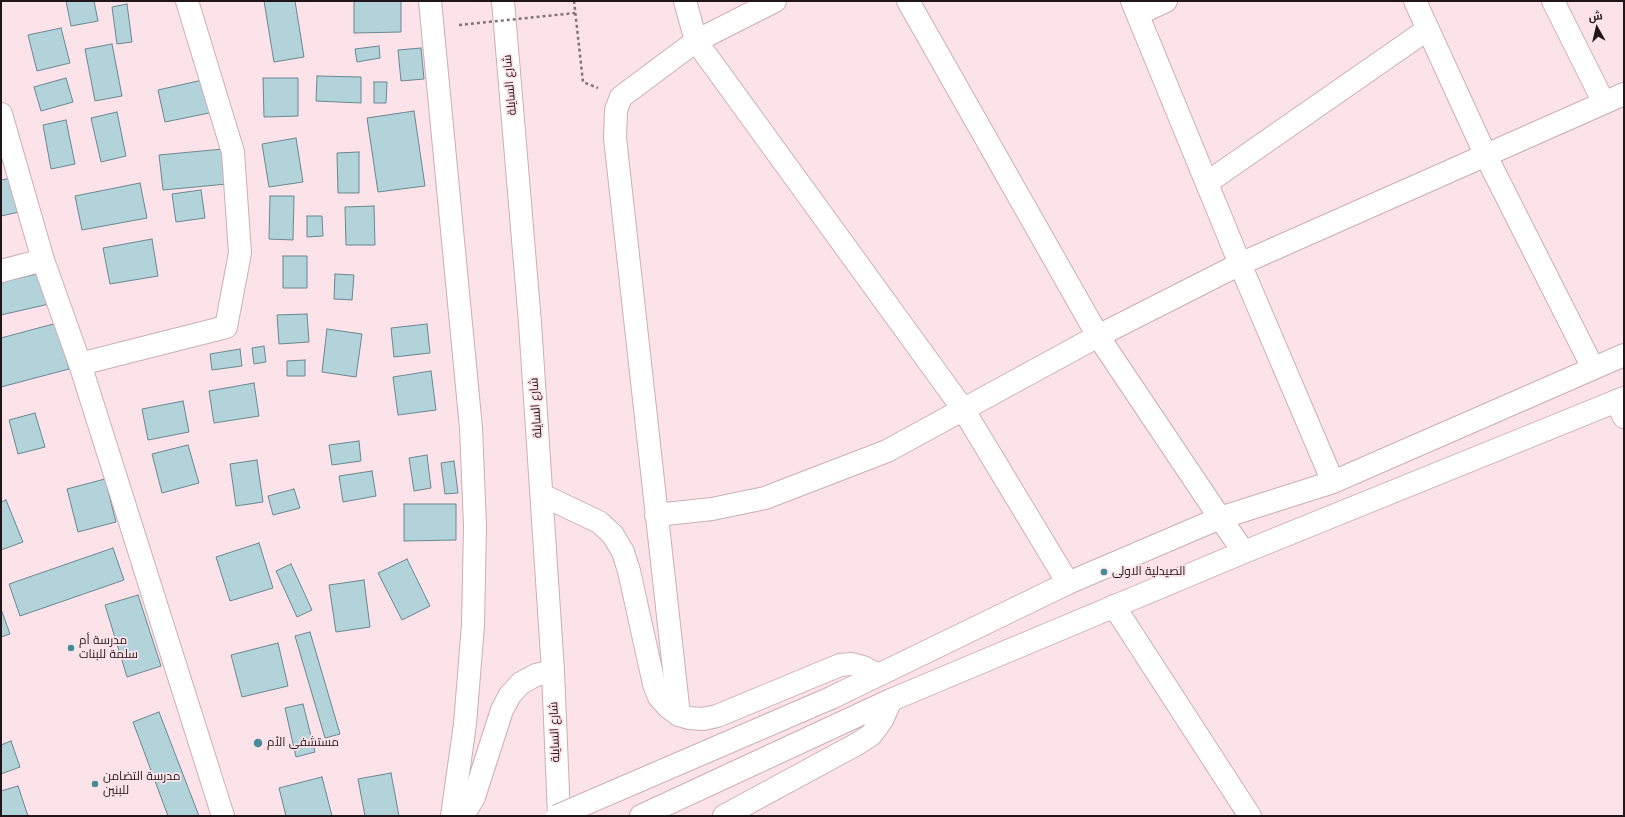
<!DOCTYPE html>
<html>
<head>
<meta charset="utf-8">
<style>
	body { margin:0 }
	#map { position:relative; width:1625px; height:817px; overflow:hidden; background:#fce3ea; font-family:Arial,Cairo,sans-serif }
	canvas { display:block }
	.frame { position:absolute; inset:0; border:2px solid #201518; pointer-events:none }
	.north { position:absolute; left:1577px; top:8px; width:40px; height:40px; -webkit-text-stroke:3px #fce3ea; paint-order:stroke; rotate:352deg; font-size:11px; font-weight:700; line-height:16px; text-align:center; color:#201518 }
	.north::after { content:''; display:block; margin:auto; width:14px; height:18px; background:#201518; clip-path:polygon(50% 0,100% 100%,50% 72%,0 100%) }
</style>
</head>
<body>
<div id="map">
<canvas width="1625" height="817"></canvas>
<div class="frame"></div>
<div class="north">ش</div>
</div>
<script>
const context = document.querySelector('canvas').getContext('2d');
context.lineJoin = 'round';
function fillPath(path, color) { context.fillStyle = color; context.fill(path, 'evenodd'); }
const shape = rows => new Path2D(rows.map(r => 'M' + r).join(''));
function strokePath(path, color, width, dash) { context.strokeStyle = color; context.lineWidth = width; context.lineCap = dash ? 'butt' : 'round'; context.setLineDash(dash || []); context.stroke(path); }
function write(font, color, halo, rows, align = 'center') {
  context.font = font + ' Arial,Cairo,sans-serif'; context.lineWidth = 3.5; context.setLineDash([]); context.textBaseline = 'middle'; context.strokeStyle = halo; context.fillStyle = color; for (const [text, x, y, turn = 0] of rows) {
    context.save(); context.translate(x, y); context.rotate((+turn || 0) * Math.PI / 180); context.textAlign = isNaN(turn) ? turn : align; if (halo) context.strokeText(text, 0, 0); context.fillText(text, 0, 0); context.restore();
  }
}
const building = shape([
	[66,1,94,1,98,21,71,26,66,1],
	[264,1,295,1,304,57,274,62,264,1],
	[354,1,401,1,401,32,354,33,354,1],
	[127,4,132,42,117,44,112,7,127,4],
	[61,28,70,63,37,71,28,35,61,28],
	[112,44,122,96,95,101,85,49,112,44],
	[379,46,380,58,357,62,355,49,379,46],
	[421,48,424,79,401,81,398,50,421,48],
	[317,76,361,77,361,103,316,101,317,76],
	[66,78,73,102,41,111,34,87,66,78],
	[263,78,298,78,298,116,264,117,263,78],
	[207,79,214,112,165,122,158,90,207,79],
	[374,82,387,82,386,103,374,103,374,82],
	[414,111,425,186,378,192,367,118,414,111],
	[117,112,126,156,101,162,91,118,117,112],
	[66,120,75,164,51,169,43,125,66,120],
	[296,138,303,182,269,187,262,144,296,138],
	[223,149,227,184,163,190,159,155,223,149],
	[359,152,359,193,338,193,337,153,359,152],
	[11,178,19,212,1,216,1,180,11,178],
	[140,183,147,218,82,230,75,196,140,183],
	[201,190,205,218,176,222,172,194,201,190],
	[270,196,294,196,293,240,269,239,270,196],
	[374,206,375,245,346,245,345,207,374,206],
	[307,216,322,216,323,236,307,237,307,216],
	[152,239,158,276,110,284,103,248,152,239],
	[283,256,307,256,307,288,283,288,283,256],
	[42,273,49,304,1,315,1,282,42,273],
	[335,274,354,275,352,300,334,299,335,274],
	[307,314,309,342,279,344,277,315,307,314],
	[57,323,69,369,1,387,1,338,57,323],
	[427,324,430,353,394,357,391,328,427,324],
	[327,329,362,334,356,377,322,372,327,329],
	[264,346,266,362,254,364,252,348,264,346],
	[240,349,242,366,212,370,210,354,240,349],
	[305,360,305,376,287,376,287,361,305,360],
	[431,371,436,410,398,415,393,377,431,371],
	[254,383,259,416,214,423,209,391,254,383],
	[183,401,189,432,148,440,142,409,183,401],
	[35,413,45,447,18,454,9,420,35,413],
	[359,441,361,461,332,465,329,445,359,441],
	[188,445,199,483,162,493,152,454,188,445],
	[427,455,431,488,414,491,409,458,427,455],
	[257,460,263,502,236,506,230,464,257,460],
	[454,461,458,493,445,494,441,463,454,461],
	[372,471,376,496,343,502,339,476,372,471],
	[105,479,116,522,78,532,67,489,105,479],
	[294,489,300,508,273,515,268,496,294,489],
	[6,500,23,542,1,550,1,502,6,500],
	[404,504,456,504,456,540,404,541,404,504],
	[259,543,273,588,230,601,216,557,259,543],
	[113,548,124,580,20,616,9,584,113,548],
	[407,559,430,606,402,620,378,573,407,559],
	[291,564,312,610,297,617,276,571,291,564],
	[364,580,370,627,336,632,329,585,364,580],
	[138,595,161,666,127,677,105,605,138,595],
	[1,609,10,634,1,637,1,609],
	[310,632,340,734,325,738,295,636,310,632],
	[278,643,288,686,242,697,231,655,278,643],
	[303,704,315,752,296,757,285,708,303,704],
	[159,712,199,816,168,816,133,722,159,712],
	[11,741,20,767,1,774,1,745,11,741],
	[391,773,399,816,365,816,358,779,391,773],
	[322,777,332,816,286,816,279,788,322,777],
	[18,786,28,816,1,816,1,791,18,786]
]);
const path = shape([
	[574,1,583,82,598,88]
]);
const minor = shape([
	[430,1,471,428,475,526,473,625,465,724,452,816],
	[685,1,696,41,963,409,1068,583],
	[908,1,1098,336,1220,518],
	[1132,1,1240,264,1333,482],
	[1415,1,1486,156,1593,368],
	[1553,1,1604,103],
	[1138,14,1166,1],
	[1,114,43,260,80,364,223,816],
	[1208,182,1428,29],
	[1,271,43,260],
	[80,364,226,327,240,253,233,152,187,1],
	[1616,401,1624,417],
	[656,515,712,509,765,498,887,451,1098,336,1240,264,1624,94],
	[1114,606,1250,816],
	[679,715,615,138,616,110,621,97,696,41,775,1]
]);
const tertiary = shape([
	[1220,518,1244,552],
	[831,698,1068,583,1220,518,1333,482,1624,355],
	[641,816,891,700,1244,552,1624,398]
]);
const secondary = shape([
	[503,1,530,323,553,671,559,816],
	[542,495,599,522,613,535,623,552,629,571,654,684,659,697,668,707,679,715,689,718,703,719,717,716,840,665,852,664,863,667,878,675],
	[463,816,474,797,502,710,510,695,521,683,536,675,553,671],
	[724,816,857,744,871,735,882,720,891,700]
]);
const pathBridge = shape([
	[459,25,575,13]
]);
const tertiaryBridge = shape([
	[557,816,831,698]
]);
const markers = [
	[1104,572,4,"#478b9a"],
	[71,648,4,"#478b9a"],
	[258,743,5,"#478b9a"],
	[95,784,4,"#478b9a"]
];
const streetNames = [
	["شارع السايلة",510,85,-95],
	["شارع السايلة",536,408,-94],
	["شارع السايلة",555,732,-92]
];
const poiNames = [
	["الصيدلية الاولى",1112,572],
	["مدرسة أم",79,641],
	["سلمة للبنات",79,655],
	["مستشفى الأم",267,743],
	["مدرسة التضامن",103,777],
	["للبنين",103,791]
];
fillPath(building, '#b3d3db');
strokePath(building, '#69878e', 1);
strokePath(minor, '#cbaeb6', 24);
strokePath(tertiary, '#cbaeb6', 24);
strokePath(secondary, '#cbaeb6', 24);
strokePath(path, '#847277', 2.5, [3, 3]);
strokePath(minor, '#fff', 22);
strokePath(tertiary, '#fff', 22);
strokePath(secondary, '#fff', 22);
strokePath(tertiaryBridge, '#cbaeb6', 24, []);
strokePath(pathBridge, '#847277', 2.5, [3, 3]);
strokePath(tertiaryBridge, '#fff', 22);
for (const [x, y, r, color] of markers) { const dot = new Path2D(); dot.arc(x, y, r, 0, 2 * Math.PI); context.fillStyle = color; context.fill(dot); strokePath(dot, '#fce3ea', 1.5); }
write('12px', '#201518', '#fce3ea', streetNames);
write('12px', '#201518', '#fce3ea', poiNames, 'left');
</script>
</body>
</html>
